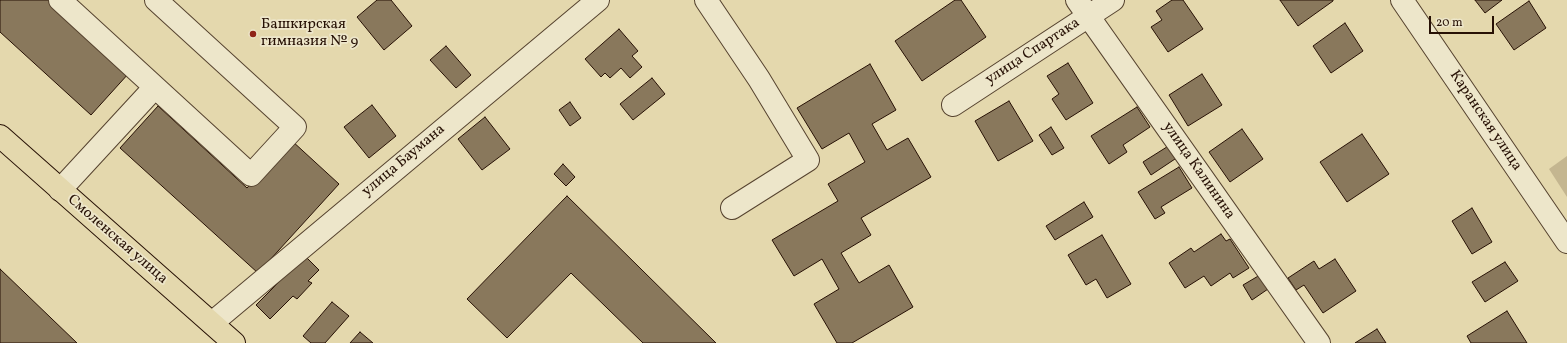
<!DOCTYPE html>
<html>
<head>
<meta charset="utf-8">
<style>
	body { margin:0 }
	#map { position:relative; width:1567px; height:343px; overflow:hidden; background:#e4d8ad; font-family:Vollkorn,serif }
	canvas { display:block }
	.scale { position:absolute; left:1429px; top:16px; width:65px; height:18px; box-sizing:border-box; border:2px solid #271105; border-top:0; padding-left:5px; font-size:12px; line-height:14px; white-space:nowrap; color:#271105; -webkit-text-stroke:3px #ede6ca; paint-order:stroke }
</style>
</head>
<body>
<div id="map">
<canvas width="1567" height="343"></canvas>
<div class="scale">20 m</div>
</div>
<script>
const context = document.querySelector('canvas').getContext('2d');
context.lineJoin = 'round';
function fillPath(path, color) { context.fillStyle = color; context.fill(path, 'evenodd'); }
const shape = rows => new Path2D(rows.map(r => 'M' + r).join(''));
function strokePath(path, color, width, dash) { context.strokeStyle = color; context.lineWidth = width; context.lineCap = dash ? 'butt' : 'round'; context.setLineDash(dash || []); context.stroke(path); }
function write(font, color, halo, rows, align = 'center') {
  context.font = font + ' Vollkorn,serif'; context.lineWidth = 3.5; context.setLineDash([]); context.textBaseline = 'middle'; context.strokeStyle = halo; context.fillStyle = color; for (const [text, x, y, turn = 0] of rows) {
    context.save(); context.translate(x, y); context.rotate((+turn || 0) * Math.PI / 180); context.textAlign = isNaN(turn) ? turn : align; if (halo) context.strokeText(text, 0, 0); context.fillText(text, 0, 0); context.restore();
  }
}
const green = shape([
	[1567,156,1567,197,1549,169]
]);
const building = shape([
	[0,0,48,0,129,73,91,115,0,32,0,0],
	[377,0,391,0,412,26,384,50,357,17,377,0],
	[955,0,961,0,986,37,922,81,895,41,955,0],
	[1172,0,1183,0,1203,29,1168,52,1151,27,1162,20,1156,11,1172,0],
	[1280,0,1333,0,1333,1,1298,26,1280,0],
	[1475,0,1502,0,1485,13,1475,0],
	[1529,1,1546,28,1514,50,1496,24,1529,1],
	[1345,23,1363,51,1331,73,1313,46,1345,23],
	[619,29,638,51,632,56,642,67,630,78,621,68,610,78,605,73,601,77,585,59,619,29],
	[446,46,471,75,456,88,430,60,446,46],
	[1068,63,1093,103,1066,120,1052,99,1059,94,1047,76,1068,63],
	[870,64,896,110,872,124,887,150,908,138,931,177,861,218,871,235,841,253,859,283,889,265,913,307,852,343,837,343,814,304,839,289,822,259,794,276,772,240,838,201,828,184,865,162,849,133,822,149,797,108,870,64],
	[1202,74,1222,105,1188,126,1169,95,1202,74],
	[652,78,665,94,633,120,620,104,652,78],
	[1009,101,1033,141,998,161,975,121,1009,101],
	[570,102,581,118,570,126,559,110,570,102],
	[372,105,396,136,369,158,344,127,372,105],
	[158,106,247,188,291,140,339,184,258,273,120,148,158,106],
	[1137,107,1150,127,1123,145,1127,152,1109,164,1091,136,1137,107],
	[485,117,510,149,482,170,458,139,485,117],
	[1051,127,1064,148,1052,155,1039,135,1051,127],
	[1242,129,1263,159,1230,182,1209,152,1242,129],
	[1362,134,1389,174,1347,202,1320,162,1362,134],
	[1170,145,1178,157,1151,175,1143,162,1170,145],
	[563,164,575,177,566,186,554,174,563,164],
	[1179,167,1192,188,1161,207,1165,213,1155,219,1138,192,1179,167],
	[567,196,716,343,643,343,571,273,507,338,467,299,567,196],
	[1084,202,1093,217,1055,240,1046,226,1084,202],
	[1472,208,1492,242,1472,254,1452,221,1472,208],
	[1221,234,1226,241,1230,239,1249,268,1233,278,1230,273,1211,286,1204,276,1185,288,1169,263,1191,248,1194,252,1221,234],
	[1102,235,1131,284,1107,298,1096,279,1086,285,1068,255,1102,235],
	[305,256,319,270,308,281,312,283,297,299,293,296,270,319,256,305,305,256],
	[1335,259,1356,291,1323,313,1304,285,1296,290,1288,278,1314,261,1319,269,1335,259],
	[1505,262,1518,281,1485,302,1472,282,1505,262],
	[0,269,77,343,0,343,0,269],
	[1260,275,1268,289,1252,300,1243,285,1260,275],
	[332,302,349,316,325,343,311,343,303,336,332,302],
	[1507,311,1527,343,1471,343,1467,336,1507,311],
	[1377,329,1386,343,1355,343,1377,329],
	[360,332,373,343,350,343,360,332]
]);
const minor = shape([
	[60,0,251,175,295,127,156,0],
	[706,0,759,79,808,160,732,208],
	[1077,0,1319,343],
	[1402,0,1567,242],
	[953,105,1113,0],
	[60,190,155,87],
	[212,323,598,0]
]);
const major = shape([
	[0,136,234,343]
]);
const markers = [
	[253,34,4,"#8f2418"]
];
const poiNames = [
	["Башкирская",261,25],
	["гимназия № 9",261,42]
];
const streetNames = [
	["улица Спартака",1033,52,-33],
	["Каранская улица",1485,121,56],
	["улица Баумана",404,161,-40],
	["улица Калинина",1198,171,55],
	["Смоленская улица",117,240,41]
];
fillPath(green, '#c4b690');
fillPath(building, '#89785c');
strokePath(building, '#271105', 1);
strokePath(minor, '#56432f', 24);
strokePath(major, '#271105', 24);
strokePath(minor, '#ede6ca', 22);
strokePath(major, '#e4d8ad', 22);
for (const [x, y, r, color] of markers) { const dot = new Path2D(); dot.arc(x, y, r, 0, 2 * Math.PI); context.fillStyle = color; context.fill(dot); strokePath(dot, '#ede6ca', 1.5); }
write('15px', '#271105', '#ede6ca', poiNames, 'left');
write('15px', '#271105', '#ede6ca', streetNames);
</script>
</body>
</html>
